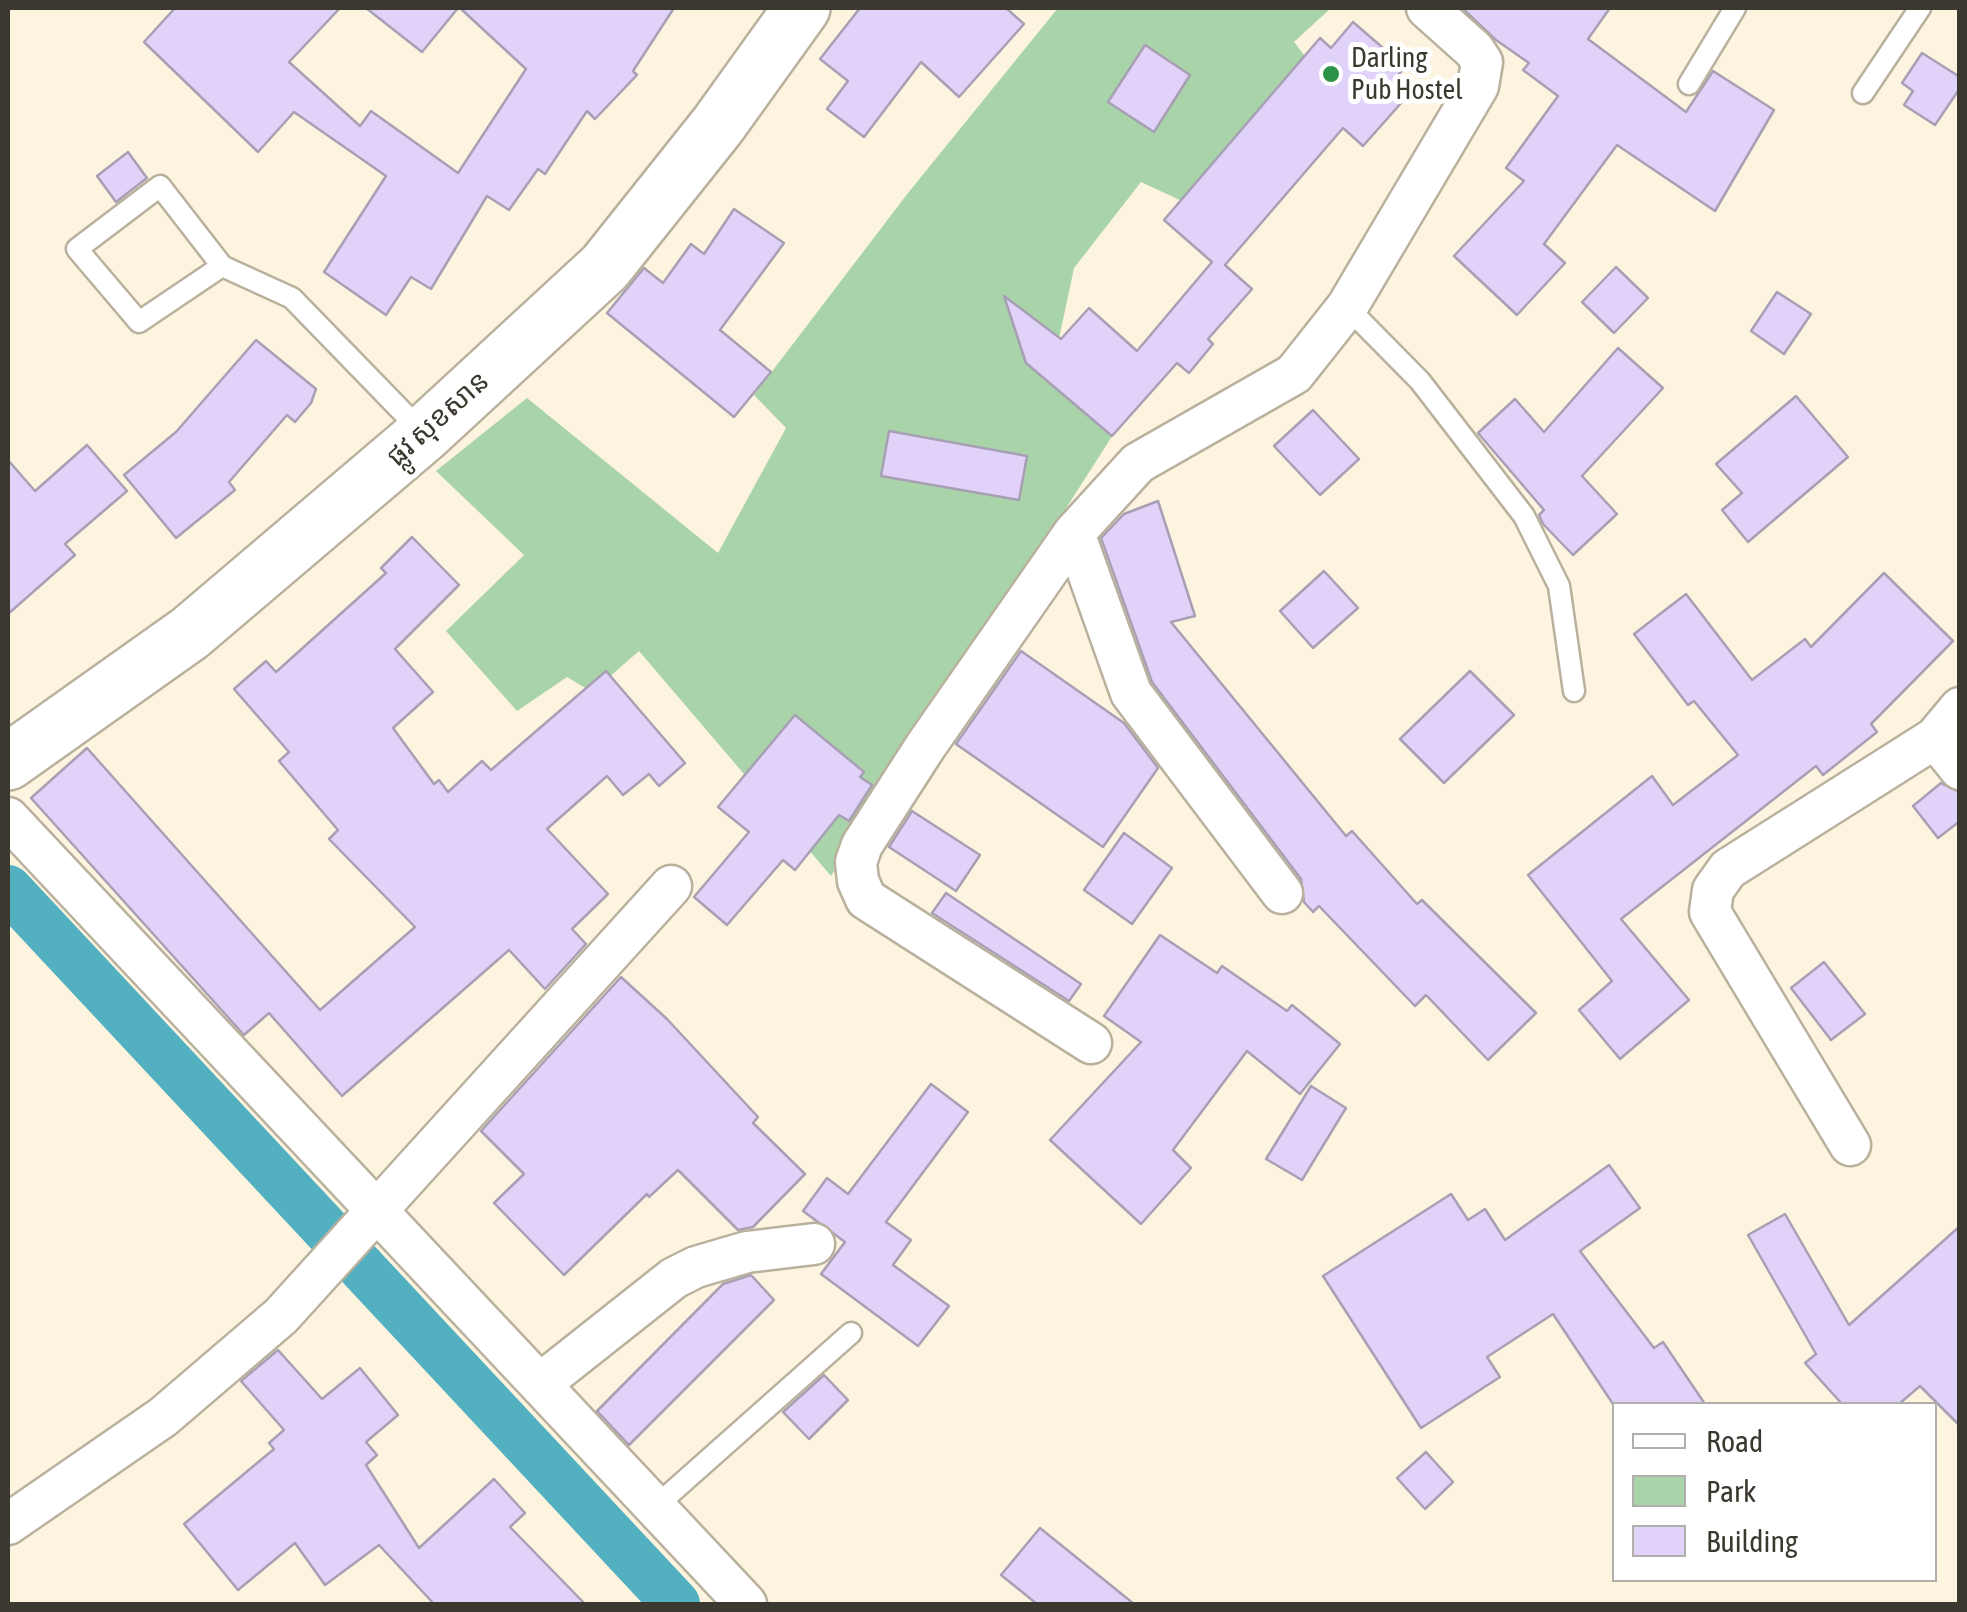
<!DOCTYPE html>
<html>
<head>
<meta charset="utf-8">
<style>
	body { margin:0 }
	#map { position:relative; width:1967px; height:1612px; overflow:hidden; background:#fdf4df; font-family:"Asap Condensed",sans-serif }
	canvas { display:block }
	.frame { position:absolute; inset:0; border:10px solid #3b382f; pointer-events:none }
	.legend { position:absolute; left:1612px; top:1402px; width:325px; height:180px; box-sizing:border-box; background:#fff; border:2px solid #b1afac; margin:0; padding:12px 18px; list-style:none; font-size:30px; color:#3b382f }
	.legend li { display:flex; align-items:center; gap:20px; height:50px }
	.legend b { width:50px; border:2px solid #b1afac }
</style>
</head>
<body>
<div id="map">
<canvas width="1967" height="1612"></canvas>
<div class="frame"></div>
<ul class="legend">
<li><b style="height:12px;background:#fff"></b>Road</li>
<li><b style="height:28px;background:#a9d3a9"></b>Park</li>
<li><b style="height:28px;background:#e1d2f9"></b>Building</li>
</ul>
</div>
<script>
const context = document.querySelector('canvas').getContext('2d');
context.lineJoin = 'round';
function fillPath(path, color) { context.fillStyle = color; context.fill(path, 'evenodd'); }
const shape = rows => new Path2D(rows.map(r => 'M' + r).join(''));
function strokePath(path, color, width, dash) { context.strokeStyle = color; context.lineWidth = width; context.lineCap = dash ? 'butt' : 'round'; context.setLineDash(dash || []); context.stroke(path); }
function write(font, color, halo, rows, align = 'center') {
  context.font = font + ' "Asap Condensed","Noto Sans Khmer",sans-serif'; context.lineWidth = 10; context.setLineDash([]); context.textBaseline = 'middle'; context.strokeStyle = halo; context.fillStyle = color; for (const [text, x, y, turn = 0] of rows) {
    context.save(); context.translate(x, y); context.rotate((+turn || 0) * Math.PI / 180); context.textAlign = isNaN(turn) ? turn : align; if (halo) context.strokeText(text, 0, 0); context.fillText(text, 0, 0); context.restore();
  }
}
const green = shape([
	[1058,8,1331,8,1294,42,1323,79,1214,216,1141,182,1074,268,1056,353,1118,427,831,876,639,651,592,692,567,677,517,711,446,631,524,555,436,471,527,398,718,553,786,428,754,395,908,193]
]);
const canal = shape([
	[8,889,676,1604]
]);
const building = shape([
	[175,8,340,8,289,62,360,126,371,111,458,173,526,69,460,8,674,8,633,71,637,75,595,119,587,111,545,174,538,169,509,210,487,196,431,289,411,277,386,315,324,272,386,176,294,112,258,152,144,42,175,8],
	[366,8,458,8,422,52,366,8],
	[860,8,1006,8,1024,24,959,97,921,62,864,137,827,109,848,81,820,59,860,8],
	[1462,8,1610,8,1588,39,1686,112,1713,71,1774,110,1715,211,1617,145,1544,244,1565,263,1517,315,1454,256,1524,181,1506,168,1558,96,1523,70,1529,63,1496,40,1462,8],
	[1353,22,1405,67,1394,80,1410,93,1363,146,1343,128,1225,265,1252,289,1208,339,1213,344,1189,373,1177,363,1112,436,1026,363,1004,296,1061,339,1089,308,1137,351,1212,262,1164,220,1320,38,1331,48,1353,22],
	[1145,45,1190,75,1154,132,1108,102,1145,45],
	[1922,53,1960,77,1960,88,1935,125,1904,105,1913,91,1902,83,1922,53],
	[128,152,147,178,116,202,97,176,128,152],
	[734,209,784,243,720,330,771,372,734,417,607,313,644,268,663,283,691,244,704,254,734,209],
	[1616,267,1648,298,1614,333,1582,302,1616,267],
	[1777,292,1811,314,1784,354,1751,331,1777,292],
	[256,340,316,389,311,403,295,422,287,415,229,482,235,490,176,538,124,475,176,432,256,340],
	[1618,348,1663,388,1582,476,1617,514,1573,555,1543,524,1539,515,1544,510,1478,433,1515,399,1544,432,1618,348],
	[1796,396,1848,457,1748,542,1722,510,1742,493,1716,464,1796,396],
	[1313,410,1359,459,1320,495,1274,446,1313,410],
	[889,431,1027,456,1019,500,881,476,889,431],
	[87,445,127,491,65,544,75,555,8,614,8,460,35,491,87,445],
	[1158,501,1195,616,1171,622,1346,836,1352,831,1417,904,1422,900,1536,1013,1488,1060,1426,995,1415,1006,1319,906,1313,912,1304,902,1301,879,1152,682,1101,538,1124,514,1158,501],
	[412,537,459,585,395,649,433,692,393,728,434,784,439,780,448,792,482,761,491,770,606,671,685,763,659,786,649,774,623,795,607,776,547,829,608,894,572,929,586,944,545,989,509,950,342,1096,269,1013,244,1035,31,798,87,748,320,1010,415,927,329,839,338,830,279,761,289,752,234,689,266,661,276,672,386,573,381,568,412,537],
	[1324,571,1358,608,1313,648,1280,611,1324,571],
	[1884,573,1953,641,1871,724,1877,732,1823,775,1816,766,1621,919,1689,1000,1620,1059,1579,1010,1612,981,1528,875,1652,776,1673,805,1738,755,1694,701,1688,705,1634,634,1686,594,1752,680,1805,639,1811,647,1884,573],
	[1021,651,1124,723,1158,768,1103,847,956,744,1021,651],
	[1470,671,1514,715,1444,783,1400,739,1470,671],
	[795,715,864,772,860,777,872,785,849,821,839,815,795,870,783,860,727,925,694,897,749,832,718,807,795,715],
	[1941,783,1960,792,1960,821,1938,838,1913,806,1941,783],
	[912,811,980,855,956,891,889,847,912,811],
	[1124,833,1172,868,1132,924,1084,890,1124,833],
	[946,893,1081,984,1069,1001,932,913,946,893],
	[1160,935,1217,973,1222,966,1287,1011,1292,1005,1340,1044,1300,1094,1247,1051,1173,1150,1191,1168,1141,1224,1050,1140,1141,1042,1104,1016,1160,935],
	[1824,962,1865,1014,1831,1040,1791,988,1824,962],
	[621,977,667,1019,758,1117,753,1123,805,1174,753,1227,738,1230,678,1170,649,1197,647,1194,564,1275,494,1203,524,1174,481,1131,621,977],
	[931,1084,968,1112,886,1222,911,1240,893,1265,949,1306,918,1346,821,1274,845,1242,803,1211,827,1178,848,1194,931,1084],
	[1311,1086,1346,1108,1302,1180,1266,1159,1311,1086],
	[1609,1165,1640,1208,1580,1251,1654,1348,1663,1342,1705,1404,1613,1404,1553,1314,1487,1357,1500,1377,1421,1428,1323,1276,1451,1194,1468,1220,1485,1209,1505,1240,1609,1165],
	[1785,1214,1849,1325,1960,1226,1960,1426,1920,1386,1899,1404,1842,1404,1805,1363,1816,1354,1748,1235,1785,1214],
	[751,1275,774,1300,629,1445,597,1411,723,1284,751,1275],
	[278,1350,322,1399,360,1368,398,1415,366,1442,377,1455,366,1465,419,1548,494,1479,525,1513,510,1527,585,1604,434,1604,379,1545,325,1585,295,1543,238,1590,184,1524,274,1449,269,1443,284,1430,241,1381,278,1350],
	[824,1375,848,1400,809,1439,783,1412,824,1375],
	[1426,1452,1453,1482,1425,1509,1397,1478,1426,1452],
	[1040,1528,1134,1604,1037,1604,1001,1575,1040,1528]
]);
const lane = shape([
	[1689,84,1735,8],
	[1863,93,1920,8],
	[222,266,139,322,77,249,160,186,222,266,292,298,424,434],
	[1347,307,1420,381,1524,516,1559,586,1574,691],
	[655,1507,851,1333]
]);
const street = shape([
	[1074,533,1131,693,1282,893],
	[1935,738,1960,769],
	[8,818,746,1604],
	[1091,1043,866,899,858,881,856,862,862,845,925,747,1074,533,1138,463,1294,374,1347,307,1478,86,1482,62,1474,50,1427,8],
	[1850,1145,1710,912,1713,890,1728,869,1935,738,1960,708],
	[540,1384,674,1278,696,1267,747,1252,814,1244],
	[8,1524,163,1417,281,1316,671,886]
]);
const secondary = shape([
	[8,762,190,633,424,434,605,267,718,125,802,8]
]);
const markers = [
	[1331,74,10,"#2d9247"]
];
const poiNames = [
	["Darling",1351,58],
	["Pub Hostel",1351,90]
];
const streetNames = [
	["ផ្លូវ សុខសាន",438,419,-42]
];
fillPath(green, '#a9d3a9');
strokePath(canal, '#52b0c1', 48);
fillPath(building, '#e1d2f9');
strokePath(building, '#a7a0b4', 2.5);
strokePath(lane, '#b9b19d', 25);
strokePath(street, '#b9b19d', 45);
strokePath(secondary, '#b9b19d', 60);
strokePath(lane, '#fff', 20);
strokePath(street, '#fff', 40);
strokePath(secondary, '#fff', 55);
for (const [x, y, r, color] of markers) { const dot = new Path2D(); dot.arc(x, y, r, 0, 2 * Math.PI); context.fillStyle = color; context.fill(dot); strokePath(dot, '#fff', 4); }
write('28px', '#3b382f', '#fff', poiNames, 'left');
write('28px', '#3b382f', '#fff', streetNames);
</script>
</body>
</html>
